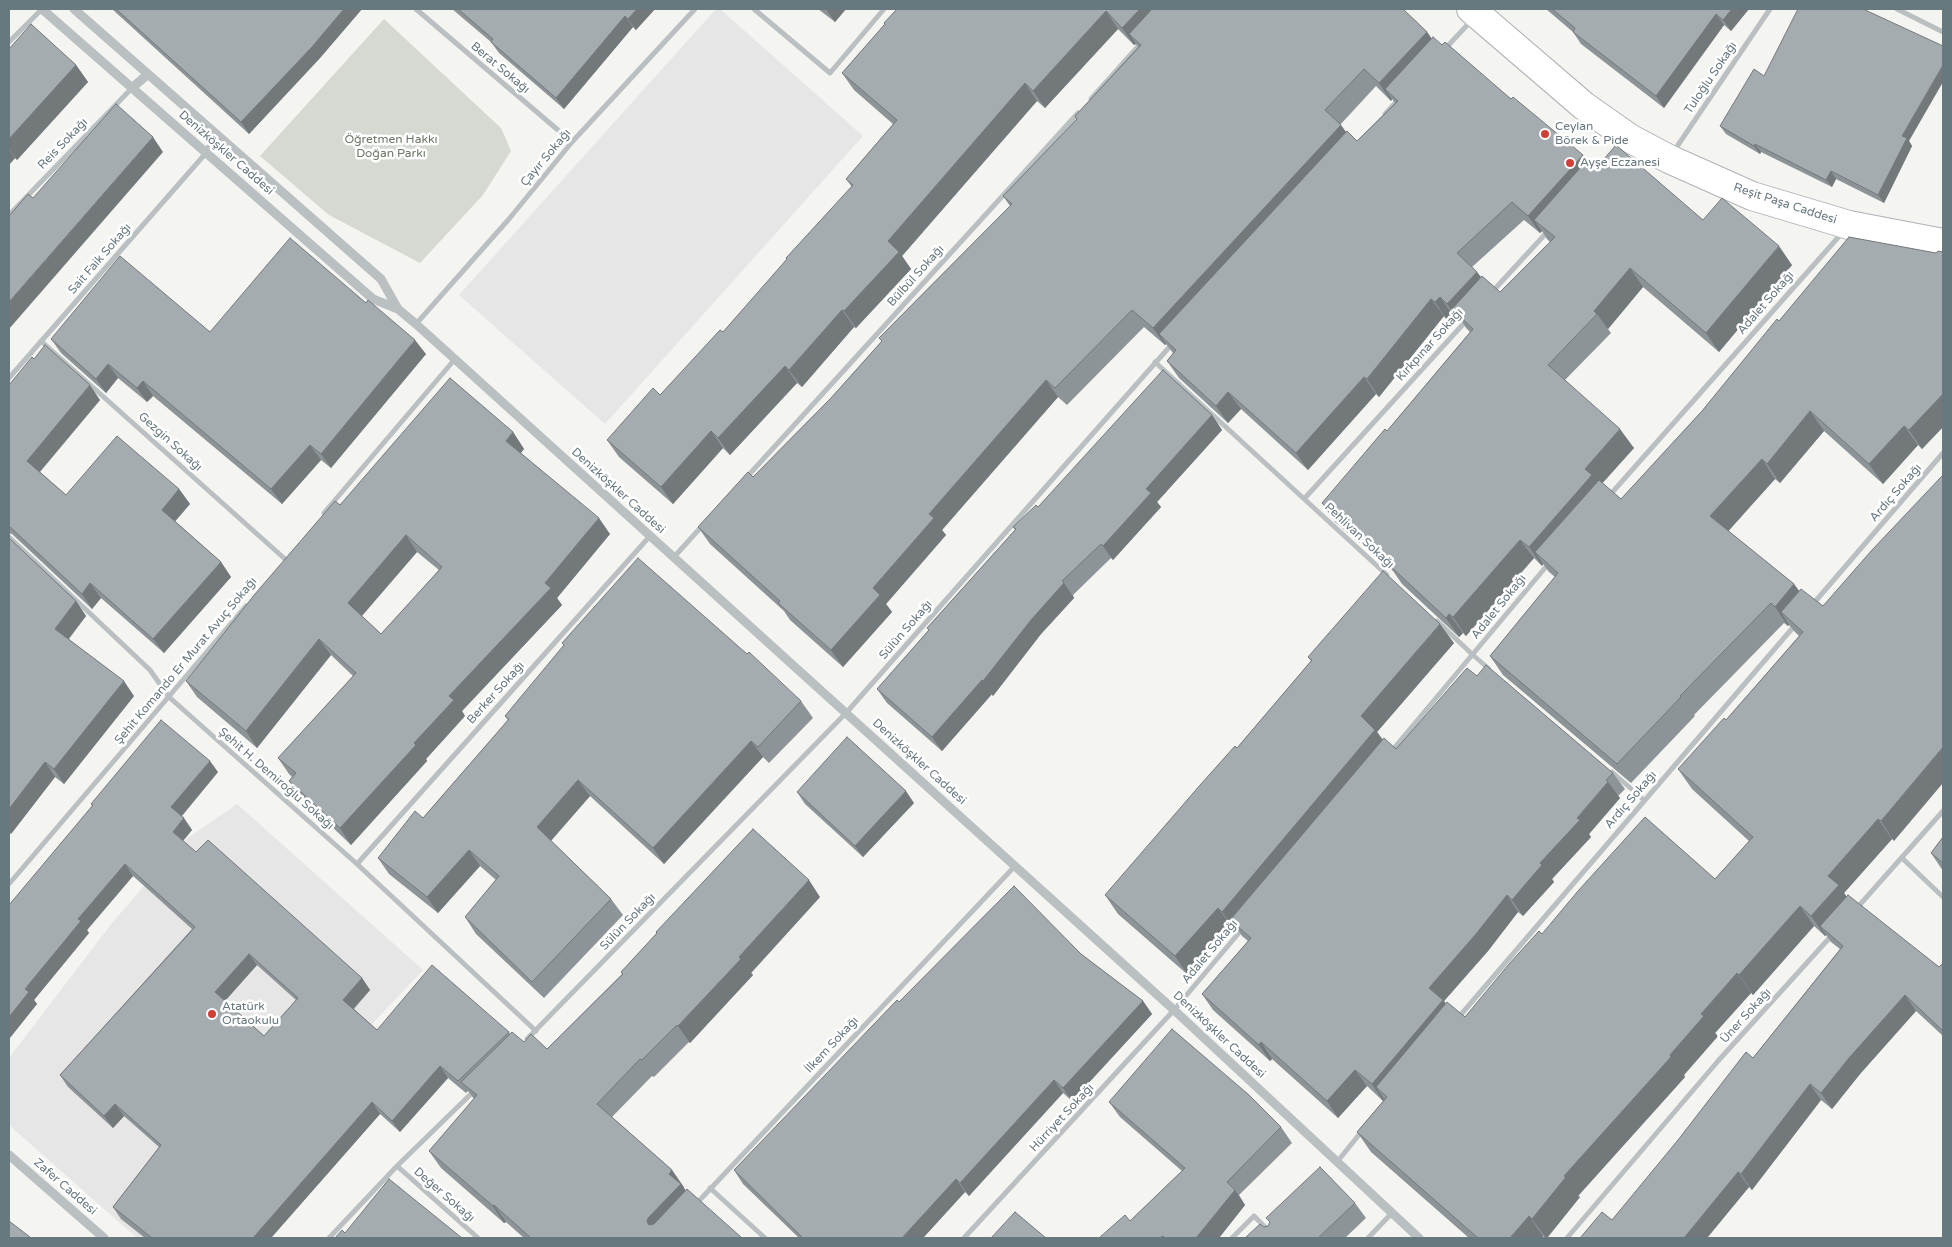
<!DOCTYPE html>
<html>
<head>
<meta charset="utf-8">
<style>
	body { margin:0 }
	#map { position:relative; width:1952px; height:1247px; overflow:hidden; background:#f4f4f1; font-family:"Varela Round",sans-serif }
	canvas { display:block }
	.frame { position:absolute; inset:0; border:10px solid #67787f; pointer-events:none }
</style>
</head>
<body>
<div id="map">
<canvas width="1952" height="1247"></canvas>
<div class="frame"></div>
</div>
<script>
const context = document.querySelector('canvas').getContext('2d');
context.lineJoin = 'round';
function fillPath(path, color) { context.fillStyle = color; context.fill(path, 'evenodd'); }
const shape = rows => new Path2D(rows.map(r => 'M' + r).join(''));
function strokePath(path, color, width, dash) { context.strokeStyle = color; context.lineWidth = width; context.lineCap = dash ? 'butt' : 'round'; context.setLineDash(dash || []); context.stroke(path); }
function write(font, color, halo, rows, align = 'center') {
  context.font = font + ' "Varela Round",sans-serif'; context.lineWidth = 5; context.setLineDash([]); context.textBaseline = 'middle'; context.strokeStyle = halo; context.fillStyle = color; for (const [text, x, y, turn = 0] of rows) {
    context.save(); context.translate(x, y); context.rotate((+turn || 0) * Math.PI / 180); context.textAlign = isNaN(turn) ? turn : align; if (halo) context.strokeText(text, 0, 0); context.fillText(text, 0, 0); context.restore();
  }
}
const built = shape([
	[716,9,720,9,863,136,605,424,459,295],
	[237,804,423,970,171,1238,137,1238,9,1125,9,1058,112,923,182,842]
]);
const green = shape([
	[384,19,501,128,511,151,483,195,420,263,329,215,260,156]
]);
const pedestrian = shape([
	[1473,655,1489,669],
	[1612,772,1644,800]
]);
const minor = shape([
	[416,9,572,142],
	[754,9,830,73,884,9],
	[1897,9,1943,32],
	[9,42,42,9],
	[1444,50,1471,21],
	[1091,99,1142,42],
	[1385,114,1400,98],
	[1674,151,1770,9],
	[9,215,132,88],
	[1492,292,1549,230],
	[416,324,509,219,572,142,695,9],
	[41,341,285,559],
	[1155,362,1387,575],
	[9,378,206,153],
	[746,478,1078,113],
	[1609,496,1842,233],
	[1304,499,1466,321],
	[324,513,455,359],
	[9,537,150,670,169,697,357,864,536,1031],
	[674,557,703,525],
	[1813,604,1943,453],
	[1437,621,1473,655],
	[1390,753,1550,562],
	[1902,858,1943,897],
	[357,864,650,536],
	[9,884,246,606],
	[1856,909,1943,811],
	[1458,1018,1796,624],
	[527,1039,846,713,1172,344],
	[1337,1162,1362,1131],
	[397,1166,478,1238],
	[710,1188,765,1238],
	[696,1204,1015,866],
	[329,1238,397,1166,474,1091],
	[964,1238,1174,1010,1243,928],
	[1232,1238,1254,1216,1276,1238],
	[1368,1238,1392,1213],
	[1567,1238,1718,1061,1833,934]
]);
const tertiary = shape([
	[42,9,373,299,398,309,416,324,1174,1010,1419,1238],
	[74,9,381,279,398,309],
	[132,88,148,74],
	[206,153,219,137],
	[9,1155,104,1238]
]);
const primary = shape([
	[1471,9,1584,106,1631,139,1669,159,1752,196,1849,225,1943,243]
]);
const wall = shape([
	[112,9,362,9,320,58,249,134],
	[452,9,655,9,636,30,633,27,564,109,499,53,491,42],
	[818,9,846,9,835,22],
	[897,9,1403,9,1427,32,1432,39,1511,99,1583,155,1587,161,1792,265,1719,352,1643,287,1608,329,1611,333,1565,380,1634,448,1602,483,1621,499,1702,411,1779,321,1936,253,1943,252,1943,427,1922,449,1918,445,1883,484,1824,431,1780,483,1775,479,1728,531,1794,584,1799,591,1894,841,1892,839,1844,893,1847,897,1939,967,1943,963,1943,1036,1916,1011,1860,1074,1832,1109,1821,1100,1752,1190,1749,1187,1707,1238,1580,1238,1612,1220,1753,1058,1840,949,1831,942,1826,935,1825,936,1814,926,1753,995,1751,993,1715,1033,1718,1036,1684,1075,1685,1077,1578,1196,1580,1197,1547,1238,1545,1238,1543,1236,1542,1238,1469,1238,1371,1152,1357,1132,1383,1101,1367,1086,1338,1118,1272,1059,1270,1061,1213,1010,1202,994,1248,941,1242,936,1237,929,1235,930,1232,927,1188,975,1118,914,1105,895,1237,748,1311,661,1308,657,1454,643,1377,732,1382,739,1396,749,1477,676,1613,773,1625,789,1618,796,1620,798,1589,834,1591,837,1552,879,1554,882,1523,916,1518,912,1488,951,1444,1001,1446,1004,1465,1017,1542,934,1715,879,1749,841,1692,789,1678,769,1726,720,1799,636,1795,632,1789,625,1788,626,1784,623,1694,715,1695,716,1631,783,1503,675,1490,656,1555,577,1549,572,1543,564,1542,566,1534,558,1466,636,1463,633,1459,637,1402,584,1393,571,1335,522,1322,503,1387,431,1470,332,1466,328,1461,320,1459,322,1452,314,1447,320,1444,316,1379,397,1376,394,1308,470,1241,409,1228,423,1179,378,1167,361,1173,353,1166,344,1165,345,1144,327,1067,405,1058,397,942,530,946,535,886,604,892,612,843,667,790,620,784,611,710,544,698,527,753,477,831,398,882,341,879,338,1010,206,1003,196,1077,119,1075,116,1138,47,1136,44,1134,45,1118,29,1045,108,1037,101,902,256,911,269,856,328,854,327,802,387,797,383,730,455,723,448,673,504,619,457,607,440,660,395,723,332,852,187,846,179,893,124,854,90,842,73,885,24],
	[1376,86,1391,101,1392,99,1395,103,1357,141,1346,132,1340,125],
	[1524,220,1540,233,1542,231,1547,239,1550,242,1500,292,1481,277,1477,272,1472,267],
	[1546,9,1749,9,1731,31,1724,25,1664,108,1581,44,1573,32],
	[9,49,76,65,88,82,17,160,15,158,9,165],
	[1764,76,1909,141,1912,146,1884,203,1836,179,1832,187,1761,152,1760,154,1726,134,1720,126],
	[210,332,426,354,331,468,321,460,282,504,153,396,147,402,118,378,106,393,61,353,51,339],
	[9,385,100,400,40,472,66,495,179,489,190,504,175,521,221,562,231,577,164,653,101,598,92,609,12,534,9,533],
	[1212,415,1222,430,1157,502,1161,507,1113,560,1111,558,1073,595,1074,598,1041,634,993,696,992,694,942,751,887,703,877,689,929,630,927,628,1015,530,1013,527,1038,507],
	[513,432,524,449,521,453,610,534,557,598,562,605,462,711,465,716,426,759,427,761,351,845,301,797,289,781,292,777,289,774,278,758,353,676,331,655,257,748,197,697,186,681],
	[417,552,439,570,381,634,362,616],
	[9,538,76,601,86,616,69,639,134,696,64,784,55,777,11,834,10,833,9,834],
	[562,643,801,701,813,718,769,763,763,757,664,864,590,796,551,841,611,899,623,915,544,998,476,934,465,917,496,880,480,866,438,913,389,874,378,858,423,818,508,720,505,716,564,646],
	[218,772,182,816,192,830,183,841,196,852,362,978,370,990,354,1009,377,1030,509,1032,510,1034,524,1042,547,1049,622,974,621,972,820,897,751,973,753,975,690,1043,689,1042,654,1077,652,1076,612,1117,672,1170,684,1187,684,1188,686,1191,742,1238,524,1238,506,1222,504,1223,441,1168,429,1151,474,1099,468,1091,466,1093,448,1078,400,1132,380,1114,271,1238,145,1238,121,1219,113,1207,159,1147,124,1116,113,1128,68,1087,60,1075,192,929,133,876,87,930,89,933,34,1000,37,1004,9,1039,92,805,91,804],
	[257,965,296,1000,264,1036,225,1001],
	[797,792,914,803,863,857,805,804],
	[1943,837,1943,871,1931,853],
	[1081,954,1143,1001,1152,1014,1072,1101,1063,1093,969,1196,965,1192,923,1238,799,1238,743,1184,734,1170,899,1002],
	[1109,1102,1281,1127,1292,1143,1239,1195,1245,1205,1219,1238,1099,1238,1130,1221,1182,1171,1120,1117],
	[1355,1203,1366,1218,1345,1238,1245,1238,1264,1227]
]);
const shadedWall = shape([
	[344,9,362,9,320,58,249,134,241,122],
	[637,9,655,9,636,30,628,19],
	[829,9,846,9,835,22,827,11],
	[1140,9,1167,9,1129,34,1136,44,1134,45,1122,28],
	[1732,9,1749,9,1731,31,1723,20],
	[1106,11,1118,29,1045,108,1033,91],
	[1716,14,1724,25,1664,108,1656,96],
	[625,16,633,27,564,109,556,98],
	[1427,32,1439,49,1385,89,1392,99,1391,101,1379,83],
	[76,65,88,82,17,160,9,148,9,139],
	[1943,65,1943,82,1909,141,1912,146,1884,203,1878,195,1902,136],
	[1025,83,1037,101,902,256,911,269,856,328,844,311,888,241],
	[1341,125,1353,142,1159,334,1166,344,1165,345,1153,328],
	[153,137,163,152,9,329,9,302],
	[1755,144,1761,152,1760,154,1754,146],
	[9,149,15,158,9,165],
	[1583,155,1595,173,1534,220,1542,231,1540,233,1528,216],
	[1831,171,1836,179,1832,187,1826,180],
	[1779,246,1792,265,1719,352,1706,333],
	[1630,268,1643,287,1608,329,1597,314,1594,311],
	[1477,272,1489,289,1452,309,1461,320,1459,322,1447,304],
	[1440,297,1452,314,1447,320,1435,302],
	[1431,299,1444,316,1379,397,1367,379],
	[842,310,854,327,802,387,789,370],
	[415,340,426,354,331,468,321,454],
	[108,364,118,378,106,393,96,379],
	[785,366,797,383,730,455,718,438],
	[1364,377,1376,394,1308,470,1296,453],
	[1046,380,1058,397,942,530,946,535,886,604,892,612,843,667,831,650,873,588,929,514],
	[143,381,153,396,147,402,137,388],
	[90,385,100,400,37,475,27,461],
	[1228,392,1241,409,1228,423,1216,406],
	[1943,394,1943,427,1922,449,1909,430],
	[1810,411,1824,431,1780,483,1767,464],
	[1212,415,1222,430,1157,502,1161,507,1113,560,1103,546,1146,489],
	[1904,426,1918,445,1883,484,1869,464],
	[1620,429,1634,448,1600,486,1535,552,1543,564,1542,566,1529,547,1585,469],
	[711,431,723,448,673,504,661,487],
	[513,432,524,449,517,457,506,441],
	[310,445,321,460,282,504,271,489],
	[1762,459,1775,479,1724,536,1710,516],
	[179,489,190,504,172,525,162,510],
	[599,518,610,534,557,598,562,605,462,711,465,716,426,759,427,761,351,845,340,828,414,743,449,696],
	[406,535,417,552,359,619,348,603],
	[1520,540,1534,558,1466,636,1453,617],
	[221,562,231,577,164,653,153,639],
	[90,583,101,598,92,609,82,594],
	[1064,583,1074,598,1041,634,993,696,983,681,1031,620],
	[1794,584,1808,603,1781,612,1789,625,1788,626,1775,607],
	[76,601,86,616,65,643,55,629],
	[1449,614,1463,633,1459,637,1446,618],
	[1440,624,1454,643,1377,732,1389,748,1230,920,1237,929,1235,930,1222,912,1361,716],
	[319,639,331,655,257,748,246,731],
	[982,680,992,694,942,751,932,737],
	[124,681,134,696,64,784,54,769],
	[751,741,763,757,664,864,653,848],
	[1943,747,1943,783,1894,841,1881,821],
	[210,761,218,772,179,819,171,807],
	[45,762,55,777,11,834,9,830,9,809],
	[578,780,590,796,548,844,537,827],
	[1608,782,1620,798,1589,834,1591,837,1552,879,1554,882,1523,916,1512,900,1540,863],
	[906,791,914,803,863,857,855,846],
	[184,818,192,830,181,843,173,832],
	[1878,819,1892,839,1844,893,1853,905,1820,926,1826,935,1825,936,1811,916,1828,876],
	[469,850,480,866,438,913,427,897],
	[125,864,133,876,87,930,89,933,34,1000,37,1004,9,1039,9,1017,25,989,78,919],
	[809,880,820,897,751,973,753,975,690,1043,678,1026,739,957],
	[1507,895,1518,912,1488,951,1444,1001,1455,1016,1376,1087,1384,1099,1383,1101,1372,1084,1429,988],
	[1800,906,1814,926,1753,995,1739,975],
	[1218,908,1232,927,1188,975,1175,956],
	[249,954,257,965,223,1003,215,992],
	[1737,973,1751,993,1715,1033,1718,1036,1684,1075,1685,1077,1578,1196,1580,1197,1547,1238,1546,1238,1532,1219,1564,1176,1670,1055,1701,1014],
	[362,978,370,990,351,1011,343,1000],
	[1905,995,1916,1011,1860,1074,1832,1109,1821,1093,1849,1058],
	[1143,1001,1152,1014,1072,1101,1063,1088],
	[1261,1042,1272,1059,1270,1061,1259,1045],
	[440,1066,448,1078,400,1132,392,1121],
	[1355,1070,1367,1086,1338,1118,1327,1101],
	[1054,1080,1063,1093,969,1196,960,1183],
	[1810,1084,1821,1100,1752,1190,1741,1174],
	[372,1102,380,1114,271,1238,253,1238],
	[115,1104,124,1116,113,1128,104,1116],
	[672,1170,692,1200,659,1238,647,1222,669,1174],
	[1738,1172,1749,1187,1707,1238,1684,1238],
	[956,1179,965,1192,923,1238,902,1238],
	[1235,1190,1245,1205,1219,1238,1196,1238],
	[494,1205,506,1222,504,1223,493,1206],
	[1529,1216,1543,1236,1542,1238,1510,1238]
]);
const building = shape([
	[116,9,344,9,312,47,241,122,116,9],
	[458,9,637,9,628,19,625,16,556,98,491,42,493,39,458,9],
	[897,9,1140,9,1122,28,1106,11,1033,91,1025,83,888,241,899,252,844,311,842,310,789,370,785,366,718,438,711,431,661,487,607,440,653,388,660,395,720,330,723,332,787,259,786,258,853,185,846,179,897,120,842,73,885,24,884,23,897,9],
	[1152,9,1403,9,1427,32,1379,83,1364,69,1325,110,1341,125,1153,328,1132,310,1055,388,1046,380,929,514,934,518,873,588,880,595,831,650,778,603,780,601,698,527,748,472,753,477,831,398,882,341,879,338,1012,204,1003,196,1077,119,1075,116,1141,45,1129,34,1152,9],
	[1552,9,1732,9,1723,20,1716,14,1656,96,1573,32,1575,28,1552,9],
	[1798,9,1859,9,1862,10,1863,9,1943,46,1943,65,1902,136,1907,138,1878,195,1831,171,1826,180,1755,144,1754,146,1720,126,1754,69,1764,76,1798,9],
	[31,24,76,65,9,139,9,49,31,24],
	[1433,37,1442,45,1445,42,1511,99,1513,97,1583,155,1528,216,1512,202,1457,253,1477,272,1447,304,1440,297,1435,302,1431,299,1367,379,1364,377,1296,453,1228,392,1216,406,1167,361,1176,350,1159,334,1347,131,1357,141,1398,101,1385,89,1433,37],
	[116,104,153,137,9,302,9,216,28,194,33,198,116,104],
	[1616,145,1703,220,1722,198,1779,246,1706,333,1630,268,1594,311,1597,314,1548,365,1620,429,1585,469,1592,475,1529,547,1520,540,1453,617,1449,614,1446,618,1389,565,1391,562,1322,503,1385,429,1387,431,1473,329,1452,309,1482,276,1500,292,1555,237,1534,220,1588,159,1597,167,1616,145],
	[1849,237,1936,253,1938,251,1943,252,1943,394,1909,430,1904,426,1869,464,1810,411,1767,464,1762,459,1710,516,1794,584,1775,607,1771,603,1680,696,1681,697,1617,764,1490,656,1558,573,1535,552,1599,480,1621,499,1702,411,1777,319,1779,321,1849,237],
	[290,238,366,303,368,300,415,340,321,454,310,445,271,489,143,381,137,388,108,364,96,379,51,339,120,256,210,332,290,238],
	[45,345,90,385,27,461,66,495,117,436,179,489,162,510,221,562,153,639,90,583,82,594,9,526,9,385,32,357,34,359,45,345],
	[1163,370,1212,415,1146,489,1151,493,1103,546,1101,544,1062,581,1064,583,1031,620,983,681,982,680,932,737,877,689,929,630,927,628,1016,529,1013,527,1036,505,1038,507,1163,370],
	[450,378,513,432,506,441,599,518,545,583,551,588,449,696,454,700,414,743,416,745,340,828,289,781,296,773,278,758,356,673,319,639,246,731,186,681,255,594,335,501,340,505,450,378],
	[406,535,442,567,381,634,348,603,406,535],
	[1943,475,1943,747,1881,821,1878,819,1828,876,1839,885,1811,916,1800,906,1739,975,1737,973,1701,1014,1704,1016,1670,1055,1671,1057,1564,1176,1566,1177,1532,1219,1529,1216,1510,1238,1478,1238,1357,1132,1387,1097,1376,1087,1447,1002,1465,1017,1509,964,1539,931,1542,934,1578,891,1645,817,1715,879,1753,837,1678,769,1724,718,1726,720,1803,632,1781,612,1801,589,1823,606,1872,550,1943,475],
	[9,538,76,601,55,629,124,681,54,769,45,762,9,809,9,538],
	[638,558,747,654,749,652,801,701,758,747,751,741,653,848,578,780,537,827,611,899,532,982,465,917,499,876,469,850,427,897,378,858,415,811,423,818,509,719,505,716,564,645,562,643,638,558],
	[1383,571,1440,624,1361,716,1375,730,1222,912,1218,908,1175,956,1105,895,1201,784,1235,746,1237,748,1312,660,1308,657,1383,571],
	[1486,665,1613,773,1606,780,1608,782,1577,818,1580,820,1540,863,1542,865,1512,900,1507,895,1476,934,1429,988,1443,1000,1372,1084,1355,1070,1327,1101,1261,1042,1259,1045,1202,994,1251,938,1230,920,1384,738,1396,749,1467,668,1477,676,1486,665],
	[161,720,210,761,171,807,184,818,173,832,196,852,208,840,362,978,343,1000,377,1030,432,965,509,1032,458,1081,440,1066,392,1121,372,1102,253,1238,152,1238,113,1207,161,1145,115,1104,104,1116,60,1075,195,927,125,864,78,919,81,921,25,989,29,992,9,1017,9,905,93,805,91,804,161,720],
	[249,954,298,998,264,1036,215,992,249,954],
	[847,737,906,791,855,846,797,792,847,737],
	[753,829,809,880,739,957,741,959,678,1026,677,1025,642,1060,640,1059,597,1104,672,1170,669,1174,681,1184,648,1218,647,1222,649,1225,654,1224,687,1189,742,1238,531,1238,494,1205,493,1206,429,1151,477,1095,461,1082,512,1032,524,1042,531,1034,547,1049,623,974,621,972,657,933,656,932,753,829],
	[1943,837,1943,863,1931,853,1943,837],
	[1014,886,1081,954,1143,1001,1063,1088,1054,1080,960,1183,956,1179,902,1238,803,1238,734,1170,897,1000,899,1002,1014,886],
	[1848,895,1939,967,1943,963,1943,1031,1905,995,1849,1058,1821,1093,1810,1084,1741,1174,1738,1172,1684,1238,1580,1238,1602,1212,1612,1220,1678,1140,1746,1052,1753,1058,1843,946,1820,926,1848,895],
	[1172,1029,1249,1095,1281,1127,1227,1182,1235,1190,1196,1238,1165,1238,1163,1236,1160,1238,1099,1238,1125,1215,1130,1221,1185,1168,1109,1102,1172,1029],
	[1320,1167,1355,1203,1318,1238,1245,1238,1260,1224,1264,1227,1268,1226,1270,1222,1266,1218,1320,1167],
	[389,1179,462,1238,335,1238,342,1230,345,1233,389,1179],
	[1015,1212,1046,1238,991,1238,1015,1212],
	[9,1221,30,1237,29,1238,9,1238,9,1221]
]);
const markers = [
	[1545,134,5,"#cf4037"],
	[1570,163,5,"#cf4037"],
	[212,1014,5,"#cf4037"]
];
const streetNames = [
	["Berat Sokağı",500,68,40],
	["Tuloğlu Sokağı",1711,78,-56],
	["Reis Sokağı",63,144,-46],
	["Denizköşkler Caddesi",226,153,41],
	["Çayır Sokağı",546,158,-50],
	["Reşit Paşa Caddesi",1785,204,18],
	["Sait Faik Sokağı",100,259,-49],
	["Bülbül Sokağı",916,276,-48],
	["Adalet Sokağı",1766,303,-49],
	["Kırkpınar Sokağı",1430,345,-48],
	["Gezgin Sokağı",170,442,42],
	["Denizköşkler Caddesi",618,491,42],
	["Ardıç Sokağı",1896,493,-49],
	["Pehlivan Sokağı",1359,536,43],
	["Adalet Sokağı",1499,607,-51],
	["Sülün Sokağı",906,630,-49],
	["Şehit Komando Er Murat Avuç Sokağı",186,661,-50],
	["Berker Sokağı",496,693,-48],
	["Denizköşkler Caddesi",919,762,42],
	["Şehit H. Demiroğlu Sokağı",276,779,41],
	["Ardıç Sokağı",1631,800,-49],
	["Sülün Sokağı",628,922,-46],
	["Adalet Sokağı",1210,952,-50],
	["Üner Sokağı",1746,1016,-48],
	["Denizköşkler Caddesi",1219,1035,43],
	["İlkem Sokağı",832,1045,-47],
	["Hürriyet Sokağı",1062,1118,-47],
	["Zafer Caddesi",65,1187,41],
	["Değer Sokağı",444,1195,41]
];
const poiNames = [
	["Ceylan",1555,127],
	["Börek & Pide",1555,141],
	["Ayşe Eczanesi",1580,163],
	["Atatürk",222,1007],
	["Ortaokulu",222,1021]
];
const parkNames = [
	["Öğretmen Hakkı",391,140],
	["Doğan Parkı",391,154]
];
fillPath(built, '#e5e6e5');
fillPath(green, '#d5d9d1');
strokePath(primary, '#aeb3b5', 30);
strokePath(pedestrian, '#babfc1', 4.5);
strokePath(minor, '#babfc1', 5);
strokePath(tertiary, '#babfc1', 9);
strokePath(primary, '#fff', 28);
fillPath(wall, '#8d9497');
fillPath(shadedWall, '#73787b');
fillPath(building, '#a4acb0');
strokePath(building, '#73787b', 1);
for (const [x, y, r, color] of markers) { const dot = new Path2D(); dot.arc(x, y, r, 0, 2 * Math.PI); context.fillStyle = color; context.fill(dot); strokePath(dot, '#fff', 2); }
write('12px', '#67787f', '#fff', streetNames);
write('12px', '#67787f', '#fff', poiNames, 'left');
write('12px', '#6b7765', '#fff', parkNames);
</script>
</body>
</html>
